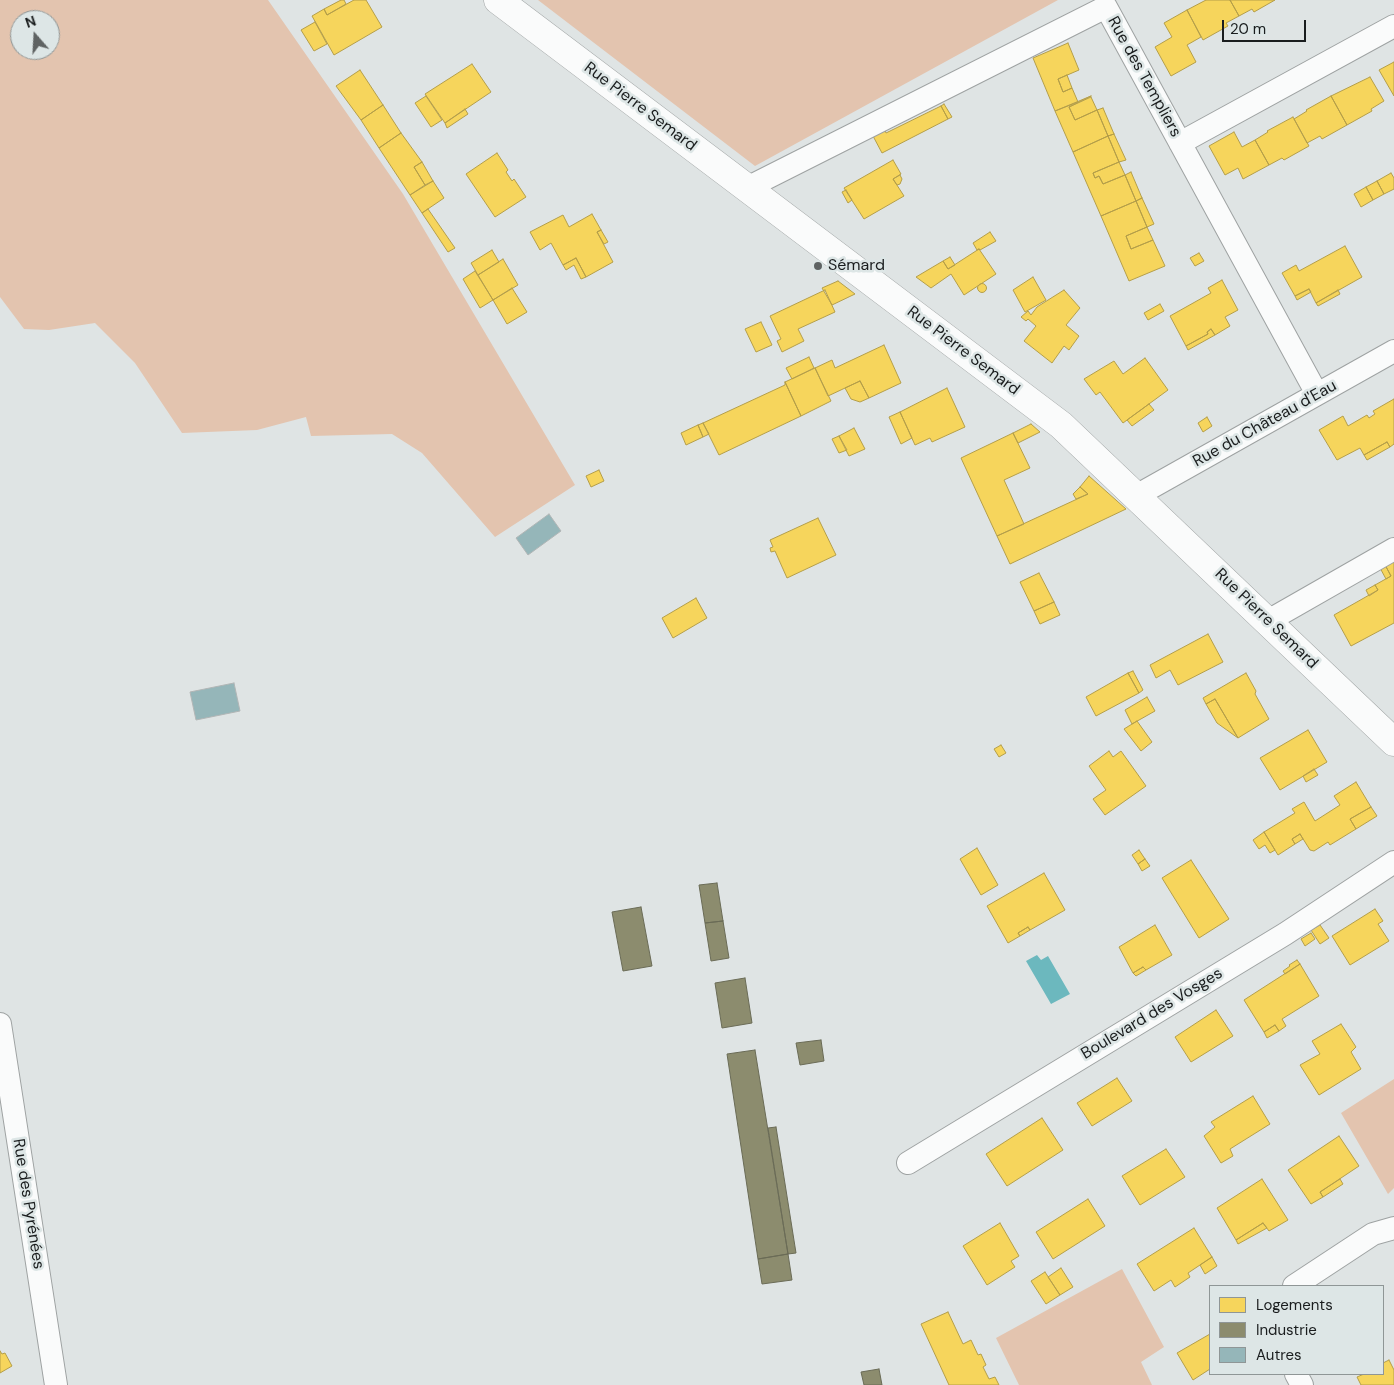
<!DOCTYPE html>
<html>
<head>
<meta charset="utf-8">
<style>
	body { margin:0 }
	#map { position:relative; width:1394px; height:1385px; overflow:hidden; background:#dfe4e4; font-family:"DM Sans",sans-serif }
	canvas { display:block }
	.legend { position:absolute; left:1209px; top:1285px; width:175px; height:90px; box-sizing:border-box; background:#dde6e6; border:1px solid #8f9696; margin:0; padding:6px 9px; list-style:none; font-size:15px; color:#1a1d1e }
	.legend li { display:flex; align-items:center; gap:10px; height:25px }
	.legend b { width:25px; border:1px solid #8f9696 }
	.north { position:absolute; left:10px; top:10px; width:50px; height:50px; box-sizing:border-box; background:#dde6e6; border:1px solid #8f9696; border-radius:50%; rotate:341deg; font-size:14px; font-weight:700; line-height:20px; text-align:center; color:#1a1d1e }
	.north::after { content:''; display:block; margin:auto; width:18px; height:22px; background:#5f6363; clip-path:polygon(50% 0,100% 100%,50% 72%,0 100%) }
	.scale { position:absolute; left:1222px; top:20px; width:84px; height:22px; box-sizing:border-box; border:2px solid #1a1d1e; border-top:0; padding-left:6px; font-size:15px; line-height:18px; white-space:nowrap; color:#1a1d1e; -webkit-text-stroke:4px #dde6e6; paint-order:stroke }
</style>
</head>
<body>
<div id="map">
<canvas width="1394" height="1385"></canvas>
<ul class="legend">
<li><b style="height:14px;background:#f6d55c"></b>Logements</li>
<li><b style="height:14px;background:#8c8c6e"></b>Industrie</li>
<li><b style="height:14px;background:#95b6b9"></b>Autres</li>
</ul>
<div class="north">N</div>
<div class="scale">20 m</div>
</div>
<script>
const context = document.querySelector('canvas').getContext('2d');
context.lineJoin = 'round';
function fillPath(path, color) { context.fillStyle = color; context.fill(path, 'evenodd'); }
const shape = rows => new Path2D(rows.map(r => 'M' + r).join(''));
function strokePath(path, color, width, dash) { context.strokeStyle = color; context.lineWidth = width; context.lineCap = dash ? 'butt' : 'round'; context.setLineDash(dash || []); context.stroke(path); }
function write(font, color, halo, rows, align = 'center') {
  context.font = font + ' "DM Sans",sans-serif'; context.lineWidth = 5; context.setLineDash([]); context.textBaseline = 'middle'; context.strokeStyle = halo; context.fillStyle = color; for (const [text, x, y, turn = 0] of rows) {
    context.save(); context.translate(x, y); context.rotate((+turn || 0) * Math.PI / 180); context.textAlign = isNaN(turn) ? turn : align; if (halo) context.strokeText(text, 0, 0); context.fillText(text, 0, 0); context.restore();
  }
}
const green = shape([
	[0,0,268,0,403,194,575,485,495,537,422,453,392,434,311,436,306,417,257,430,182,433,135,363,95,323,49,330,24,329,0,297],
	[20,20,50,20,50,50,20,50],
	[538,0,1058,0,755,166],
	[1394,1079,1394,1188,1388,1194,1341,1113],
	[1122,1269,1164,1347,1141,1362,1152,1385,1019,1385,996,1338]
]);
const water = shape([
	[1037,955,1041,960,1048,956,1070,994,1051,1004,1026,961]
]);
const homes = shape([
	[341,0,344,0,346,4,327,15,324,9,341,0],
	[354,0,366,0,382,27,334,55,312,16,324,9,327,15,354,0],
	[1206,0,1230,0,1239,16,1226,23,1228,26,1203,40,1187,10,1206,0],
	[1230,0,1275,0,1254,12,1252,9,1239,16,1230,0],
	[1187,10,1201,37,1187,45,1196,62,1171,76,1155,47,1172,37,1164,23,1187,10],
	[315,22,327,44,314,51,301,30,315,22],
	[1068,43,1079,70,1058,79,1063,92,1072,88,1078,102,1055,111,1033,58,1068,43],
	[1394,62,1394,96,1379,70,1394,62],
	[472,64,491,92,445,123,425,94,472,64],
	[360,70,383,105,361,120,336,86,360,70],
	[1067,75,1072,88,1063,92,1058,79,1067,75],
	[1370,77,1384,101,1371,109,1372,111,1347,125,1331,96,1370,77],
	[426,96,442,120,431,127,415,103,426,96],
	[1091,96,1069,107,1075,120,1097,110,1108,136,1073,152,1055,111,1091,96],
	[1331,96,1347,125,1322,139,1320,136,1307,143,1294,119,1307,111,1306,110,1331,96],
	[1091,97,1097,110,1075,120,1069,107,1091,97],
	[944,104,952,117,948,119,941,106,944,104],
	[383,105,401,133,379,148,361,120,383,105],
	[941,106,948,119,882,153,873,136,885,130,886,133,941,106],
	[1103,108,1114,134,1108,136,1097,110,1103,108],
	[465,109,468,114,447,128,445,123,465,109],
	[1293,117,1309,146,1284,160,1282,158,1269,165,1255,140,1268,132,1267,131,1293,117],
	[1234,132,1242,147,1255,140,1269,165,1243,179,1238,168,1225,175,1209,146,1234,132],
	[401,133,422,162,414,167,425,185,410,195,379,148,401,133],
	[1114,134,1126,160,1119,162,1108,136,1114,134],
	[1108,136,1119,162,1093,173,1095,178,1099,176,1103,184,1125,175,1136,201,1101,216,1073,152,1108,136],
	[497,153,508,170,506,172,512,181,514,179,526,197,495,217,466,174,497,153],
	[893,160,901,174,893,179,904,196,864,219,844,188,893,160],
	[422,162,433,181,425,185,414,167,422,162],
	[1119,162,1125,175,1103,184,1099,176,1095,178,1093,173,1119,162],
	[1131,172,1142,198,1136,201,1125,175,1131,172],
	[1391,173,1394,178,1394,189,1384,194,1377,181,1391,173],
	[900,175,902,179,900,184,897,185,893,179,900,175],
	[433,181,444,198,422,213,410,195,433,181],
	[1377,181,1384,194,1373,200,1366,187,1377,181],
	[1366,187,1373,200,1361,207,1354,194,1366,187],
	[846,190,852,200,848,203,842,192,846,190],
	[1142,198,1154,224,1147,227,1136,201,1142,198],
	[1136,201,1147,227,1126,236,1131,249,1153,240,1165,266,1129,281,1101,216,1136,201],
	[428,209,455,248,448,252,422,213,428,209],
	[592,214,601,230,597,232,613,262,586,277,576,258,563,265,551,243,540,250,530,232,563,215,569,227,592,214],
	[1147,227,1153,240,1131,249,1126,236,1147,227],
	[601,230,608,242,604,244,597,232,601,230],
	[990,232,996,241,980,250,979,249,977,250,973,243,990,232],
	[1345,246,1362,277,1316,303,1309,289,1295,296,1282,273,1296,265,1299,271,1345,246],
	[979,249,996,274,964,295,951,274,931,288,916,277,943,261,948,269,979,249],
	[492,250,499,262,478,275,471,263,492,250],
	[1199,253,1204,261,1195,266,1190,258,1199,253],
	[950,257,955,265,948,269,943,261,950,257],
	[576,258,586,277,581,279,574,265,566,270,563,265,576,258],
	[503,259,518,285,493,300,478,275,503,259],
	[475,271,493,300,480,308,463,279,475,271],
	[1033,277,1046,300,1025,312,1013,290,1033,277],
	[1222,280,1238,310,1225,317,1230,326,1215,335,1211,329,1207,332,1208,334,1186,346,1170,316,1211,293,1208,288,1222,280],
	[838,281,855,294,832,305,822,288,838,281],
	'977.5 288a4.5 4.5 0 1 1 9 0a4.5 4.5 0 1 1-9 0Z',
	[512,288,527,312,507,324,493,300,512,288],
	[1309,289,1311,292,1297,300,1295,296,1309,289],
	[825,290,835,312,798,329,804,341,782,352,777,341,781,339,770,316,825,290],
	[1064,290,1080,308,1066,325,1079,336,1069,350,1064,346,1052,363,1024,341,1036,326,1028,319,1026,321,1021,317,1028,311,1031,315,1037,307,1064,290],
	[1338,290,1340,294,1318,306,1316,303,1338,290],
	[1160,304,1164,311,1148,320,1144,313,1160,304],
	[761,322,772,345,756,352,745,329,761,322],
	[1211,329,1215,335,1188,350,1186,346,1208,334,1207,332,1211,329],
	[884,345,901,383,869,398,860,381,828,396,815,368,832,360,835,368,884,345],
	[809,357,814,368,792,379,786,368,809,357],
	[1145,358,1168,390,1123,423,1100,392,1096,395,1084,379,1114,361,1123,374,1145,358],
	[815,368,831,401,801,416,785,382,815,368],
	[860,381,869,398,860,402,851,399,845,388,860,381],
	[785,382,801,416,719,455,703,423,785,385,785,382],
	[947,388,965,427,932,442,930,438,915,445,900,412,947,388],
	[1394,399,1394,444,1390,447,1387,442,1364,455,1360,448,1337,460,1319,430,1343,416,1348,426,1367,415,1369,418,1375,414,1373,411,1394,399],
	[1149,404,1154,410,1132,426,1127,420,1149,404],
	[900,412,912,438,901,444,889,417,900,412],
	[1207,417,1212,426,1203,432,1198,423,1207,417],
	[703,423,709,434,703,437,698,425,703,423],
	[1031,424,1040,432,1018,443,1013,433,1031,424],
	[698,425,703,437,686,445,681,433,698,425],
	[854,428,865,449,849,456,839,436,854,428],
	[1013,433,1030,468,1004,480,1024,524,997,536,961,458,1013,433],
	[839,436,847,450,839,453,832,439,839,436],
	[1387,442,1390,447,1367,460,1364,455,1387,442],
	[599,470,604,481,591,487,586,476,599,470],
	[1089,476,1126,509,1010,564,997,536,1088,494,1080,487,1089,476],
	[1080,487,1088,494,1076,499,1073,494,1080,487],
	[818,518,836,555,787,578,775,551,771,552,770,548,773,547,770,540,818,518],
	[1394,558,1394,623,1351,646,1334,615,1378,590,1375,585,1391,576,1384,563,1394,558],
	[1384,563,1391,576,1386,579,1379,566,1384,563],
	[1039,573,1054,602,1034,611,1020,582,1039,573],
	[1375,585,1378,590,1369,596,1366,590,1375,585],
	[696,598,707,618,673,638,662,618,696,598],
	[1054,602,1060,615,1040,624,1034,611,1054,602],
	[1208,634,1223,662,1178,685,1170,670,1156,678,1150,665,1208,634],
	[1133,671,1143,690,1139,693,1128,673,1133,671],
	[1128,673,1139,693,1096,716,1086,697,1128,673],
	[1246,673,1256,691,1255,694,1269,719,1238,738,1215,699,1206,704,1203,698,1246,673],
	[1147,697,1155,711,1132,724,1125,710,1147,697],
	[1215,699,1238,738,1217,723,1206,704,1215,699],
	[1137,721,1152,742,1141,751,1124,729,1137,721],
	[1308,730,1327,762,1280,790,1260,758,1308,730],
	[1001,745,1006,753,999,757,994,749,1001,745],
	[1109,751,1113,757,1121,751,1146,786,1105,815,1093,799,1106,790,1089,766,1109,751],
	[1314,769,1318,775,1306,782,1303,776,1314,769],
	[1356,782,1371,807,1350,819,1356,829,1330,845,1328,842,1314,851,1310,850,1300,834,1292,839,1295,844,1278,855,1264,832,1295,813,1292,809,1304,802,1315,821,1340,805,1334,796,1356,782],
	[1371,807,1377,816,1356,829,1350,819,1371,807],
	[1264,832,1275,850,1270,853,1265,845,1259,849,1253,840,1264,832],
	[1300,834,1303,839,1295,844,1292,839,1300,834],
	[977,848,998,885,981,895,960,859,977,848],
	[1139,850,1145,859,1138,864,1132,855,1139,850],
	[1145,859,1150,866,1142,871,1138,864,1145,859],
	[1191,860,1229,919,1199,938,1162,878,1191,860],
	[1044,873,1065,910,1030,930,1028,927,1018,933,1020,936,1008,943,987,906,1044,873],
	[1375,909,1383,921,1378,924,1389,941,1350,965,1332,936,1375,909],
	[1155,925,1172,955,1146,970,1143,967,1133,973,1119,947,1155,925],
	[1320,925,1329,938,1320,944,1311,930,1320,925],
	[1028,927,1030,930,1020,936,1018,933,1028,927],
	[1311,933,1315,939,1305,946,1301,939,1311,933],
	[1297,960,1300,964,1285,974,1283,971,1290,966,1289,965,1297,960],
	[1300,964,1319,996,1282,1019,1286,1026,1279,1031,1275,1025,1264,1032,1244,1000,1300,964],
	[1143,967,1146,970,1136,976,1133,973,1143,967],
	[1216,1010,1233,1036,1191,1062,1175,1037,1216,1010],
	[1341,1024,1356,1047,1351,1052,1361,1069,1319,1095,1300,1065,1320,1054,1312,1041,1341,1024],
	[1275,1025,1279,1031,1267,1038,1264,1032,1275,1025],
	[1117,1078,1132,1101,1092,1126,1077,1103,1117,1078],
	[1253,1096,1270,1124,1230,1149,1233,1156,1221,1163,1204,1136,1215,1127,1211,1122,1253,1096],
	[1042,1118,1063,1150,1007,1186,986,1154,1042,1118],
	[1339,1136,1359,1166,1320,1192,1323,1197,1311,1204,1288,1170,1339,1136],
	[1166,1149,1185,1177,1140,1205,1122,1176,1166,1149],
	[1262,1179,1288,1220,1269,1231,1263,1223,1236,1240,1217,1208,1262,1179],
	[1340,1179,1343,1184,1323,1197,1320,1192,1340,1179],
	[1088,1199,1105,1226,1053,1259,1036,1232,1088,1199],
	[1000,1223,1019,1256,1011,1261,1015,1267,987,1285,963,1246,1000,1223],
	[1263,1223,1267,1228,1238,1244,1236,1240,1263,1223],
	[1194,1228,1212,1257,1188,1273,1190,1277,1175,1287,1171,1280,1154,1291,1137,1264,1194,1228],
	[1212,1257,1217,1266,1205,1274,1200,1265,1212,1257],
	[1061,1268,1073,1287,1060,1295,1048,1277,1061,1268],
	[1045,1272,1060,1295,1046,1304,1031,1281,1045,1272],
	[948,1312,963,1344,971,1340,978,1355,981,1354,986,1365,983,1367,989,1379,995,1377,999,1385,949,1385,921,1324,948,1312],
	[1210,1334,1210,1369,1193,1380,1177,1353,1210,1334],
	[0,1351,2,1354,5,1353,12,1366,0,1373,0,1351],
	[1389,1360,1394,1370,1394,1385,1361,1385,1357,1377,1364,1374,1383,1374,1383,1363,1389,1360]
]);
const industry = shape([
	[717,883,723,921,705,923,699,885,717,883],
	[641,907,652,966,623,971,612,912,641,907],
	[723,921,729,958,711,961,705,923,723,921],
	[745,978,752,1023,722,1028,715,983,745,978],
	[821,1040,824,1061,800,1065,796,1043,821,1040],
	[755,1050,788,1254,758,1259,727,1054,755,1050],
	[776,1127,796,1253,788,1254,768,1128,776,1127],
	[788,1254,792,1280,762,1284,758,1259,788,1254],
	[879,1369,882,1385,864,1385,861,1372,879,1369]
]);
const building = shape([
	[549,514,561,531,528,555,516,538,549,514],
	[234,683,240,711,196,720,190,692,234,683]
]);
const minor = shape([
	[1180,143,1394,26],
	[747,188,1106,7,1317,394],
	[1136,496,1394,351],
	[1268,621,1394,549],
	[0,1024,56,1385],
	[908,1163,1285,934,1394,862],
	[1294,1286,1373,1234,1394,1228],
	[1296,1374,1302,1385]
]);
const secondary = shape([
	[498,0,1061,425,1394,742]
]);
const markers = [
	[818,266,5,"#5f6363"]
];
const streetNames = [
	["Rue des Templiers",1144,77,61],
	["Rue Pierre Semard",640,107,37],
	["Rue Pierre Semard",963,351,37],
	["Rue du Château d'Eau",1265,424,-29],
	["Rue Pierre Semard",1266,619,44],
	["Boulevard des Vosges",1152,1014,-31],
	["Rue des Pyrénées",28,1204,81]
];
const poiNames = [
	["Sémard",828,266]
];
fillPath(green, '#e3c4af');
fillPath(water, '#6cb8be');
fillPath(homes, '#f6d55c');
strokePath(homes, '#b49e49', 1);
fillPath(industry, '#8c8c6e');
strokePath(industry, '#6a6b56', 1);
fillPath(building, '#95b6b9');
strokePath(building, '#b1b5b5', 1);
strokePath(minor, '#9ea2a2', 24);
strokePath(secondary, '#9ea2a2', 29);
strokePath(minor, '#fafbfb', 22);
strokePath(secondary, '#fafbfb', 28);
for (const [x, y, r, color] of markers) { const dot = new Path2D(); dot.arc(x, y, r, 0, 2 * Math.PI); context.fillStyle = color; context.fill(dot); strokePath(dot, '#dde6e6', 2); }
write('16px', '#1a1d1e', '#dde6e6', streetNames);
write('16px', '#1a1d1e', '#dde6e6', poiNames, 'left');
</script>
</body>
</html>
